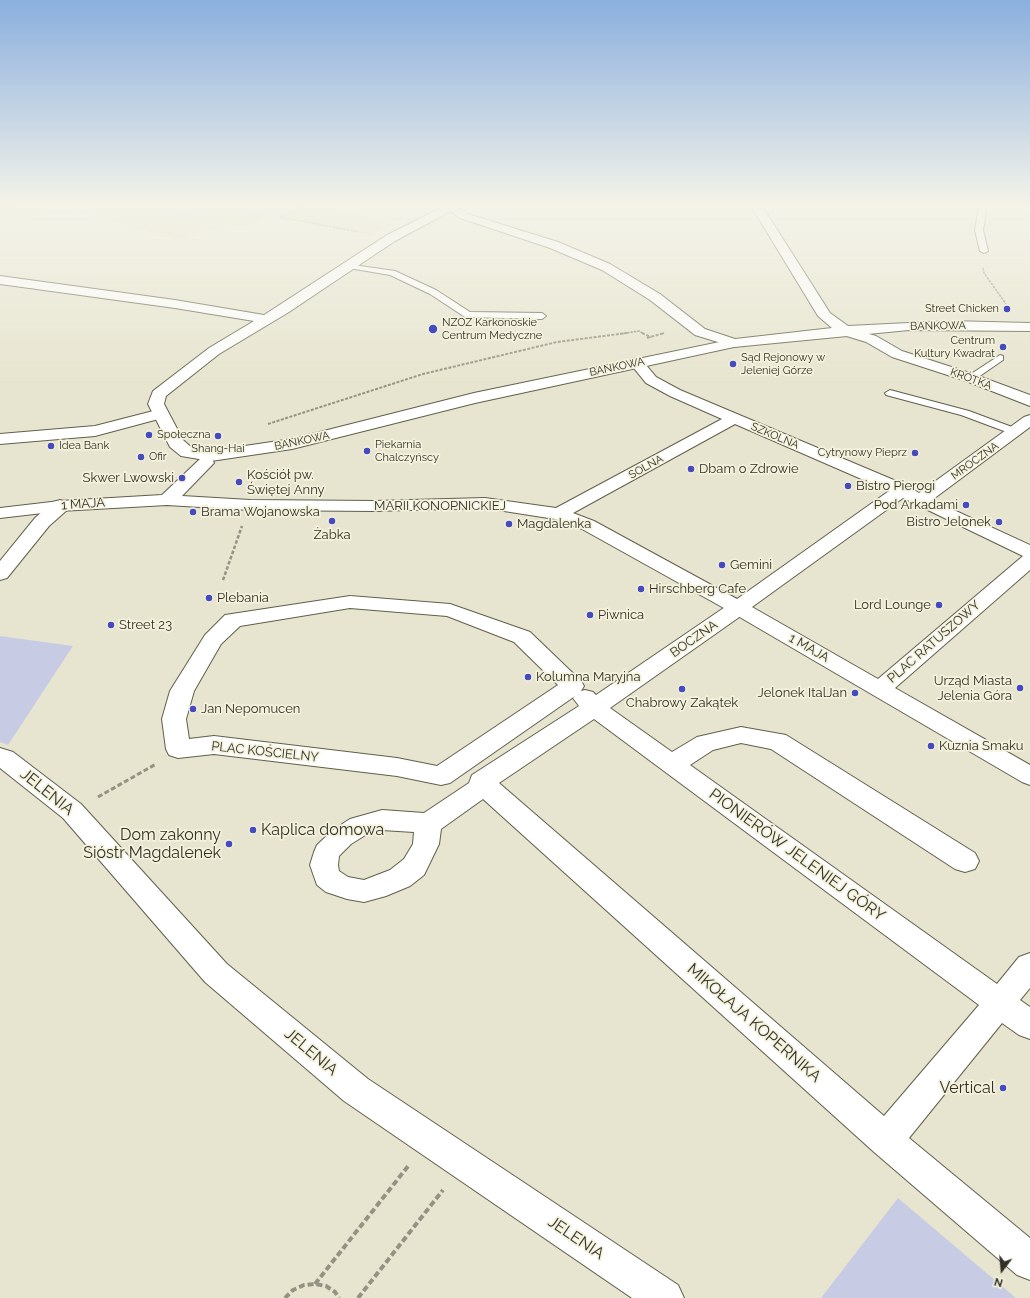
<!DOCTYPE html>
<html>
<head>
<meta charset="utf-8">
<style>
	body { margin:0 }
	#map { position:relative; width:1030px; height:1298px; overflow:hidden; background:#e7e5cf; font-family:Raleway,sans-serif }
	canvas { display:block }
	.north { position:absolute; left:982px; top:1250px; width:40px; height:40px; -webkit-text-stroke:3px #f4f2dc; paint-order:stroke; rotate:196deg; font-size:11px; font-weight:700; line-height:16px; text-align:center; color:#313128 }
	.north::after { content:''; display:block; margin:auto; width:14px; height:18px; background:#313128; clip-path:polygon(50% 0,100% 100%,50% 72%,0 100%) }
</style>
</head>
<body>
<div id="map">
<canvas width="1030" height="1298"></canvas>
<div class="north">N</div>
</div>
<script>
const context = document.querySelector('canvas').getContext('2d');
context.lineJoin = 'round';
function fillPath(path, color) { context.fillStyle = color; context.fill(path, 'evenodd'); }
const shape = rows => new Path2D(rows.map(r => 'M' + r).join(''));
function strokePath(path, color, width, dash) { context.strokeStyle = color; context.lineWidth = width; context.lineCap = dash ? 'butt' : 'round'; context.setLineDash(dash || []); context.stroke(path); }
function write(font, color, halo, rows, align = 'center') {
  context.font = font + ' Raleway,sans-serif'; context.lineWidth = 3.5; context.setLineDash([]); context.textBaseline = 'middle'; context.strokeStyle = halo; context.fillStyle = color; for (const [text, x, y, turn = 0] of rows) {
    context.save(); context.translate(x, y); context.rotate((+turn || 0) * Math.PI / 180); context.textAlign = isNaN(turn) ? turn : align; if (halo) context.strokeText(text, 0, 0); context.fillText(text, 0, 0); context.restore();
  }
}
const built = shape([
	[0,206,334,206,394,223,371,235,280,217,243,227,227,224,180,240,80,212,0,219]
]);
const green = shape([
	[170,206,182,206,205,213,188,219,158,211],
	[215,206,290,206,260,218],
	[0,636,73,646,8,745,0,742],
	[898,1198,1016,1298,821,1298]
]);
const pathFar4 = shape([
	[298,206,303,208,280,217,359,232],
	[0,208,17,206],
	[983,268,984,273,1006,304],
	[620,334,639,331,644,334],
	[662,334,664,333]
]);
const pathFar3 = shape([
	[642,333,651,337],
	[647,338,664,333],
	[268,424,423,374,557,342,627,333]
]);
const pathFar2 = shape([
	[223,580,242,526]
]);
const pathFar1 = shape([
	[98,797,156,764]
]);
const path = shape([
	[315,1284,409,1165],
	[285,1298,293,1290,304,1285,315,1284,326,1286,335,1292,339,1298],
	[358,1298,443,1190]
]);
const service = shape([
	[979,206,987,206,983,230,988,251,984,253,980,251,975,230,979,206],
	[346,264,395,271,436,290,470,312,542,313,546,316,542,319,465,317,430,294,390,275,349,268,345,266,346,264],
	[1000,355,1003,356,1003,360,974,380,968,380,966,378,968,376,1000,355],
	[890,390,969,411,1020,430,1021,432,1016,435,1012,434,961,415,886,395,885,393,890,390]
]);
const pedestrian = shape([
	[636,358,641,359,656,377,680,390,908,486,919,493,1024,417,1030,415,1030,427,932,500,1030,545,1030,570,895,688,1030,765,1030,785,1022,782,731,612,582,529,555,519,485,508,374,511,250,510,167,505,60,511,0,518,0,508,60,501,162,495,200,459,206,458,212,459,214,463,182,496,250,500,374,501,485,498,556,508,722,419,670,396,646,383,629,362,631,359,636,358],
	[735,424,889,491,737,599,594,521,573,513,735,424],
	[903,498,1023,556,878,679,752,607,903,498],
	[161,409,166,411,169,414,166,417,95,436,0,444,0,434,95,426,161,409]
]);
const minor = shape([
	[445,206,460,206,395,241,289,312,219,354,166,396,164,404,183,440,192,448,211,451,292,439,474,393,734,339,739,340,741,343,739,346,734,347,475,403,292,449,211,461,181,456,170,447,148,404,153,391,209,348,254,321,175,308,0,284,0,276,175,300,264,315,387,235,445,206],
	[845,327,876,336,902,351,976,375,1030,395,1030,406,966,381,892,357,866,342,840,334,838,331,840,328,845,327],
	[60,500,67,502,69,506,67,510,49,526,7,578,0,580,0,561,35,518,53,502,60,500],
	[350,596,450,604,530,632,581,681,584,686,581,691,585,690,593,692,596,695,731,603,738,602,745,603,749,608,745,613,610,708,672,752,697,737,741,727,786,735,975,853,979,861,975,869,965,872,955,869,771,749,741,743,713,750,690,765,997,984,1019,957,1030,953,1030,988,1020,1000,1030,1007,1030,1039,1019,1035,1002,1023,909,1138,1030,1238,1030,1280,1017,1275,874,1152,483,799,441,829,439,844,424,875,410,886,386,896,364,902,347,899,326,892,317,885,310,865,314,852,317,845,333,830,350,819,382,810,424,813,469,783,472,775,579,706,573,698,575,696,450,783,441,785,397,776,214,754,178,758,169,755,166,749,162,719,170,691,205,635,225,615,350,596],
	[350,608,447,616,514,642,558,685,437,766,397,758,214,736,189,739,186,719,194,691,221,644,240,626,350,608],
	[594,719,979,1005,884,1116,499,783,594,719],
	[382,830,414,832,413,844,404,859,390,870,364,880,348,877,339,871,338,865,339,856,351,844,367,834,382,830],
	[0,748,13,752,81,804,227,964,368,1079,678,1285,684,1298,632,1298,344,1101,205,982,63,818,0,768,0,748]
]);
const tertiary = shape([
	[443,206,456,206,468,214,558,242,610,264,660,294,705,329,735,339,832,328,818,316,751,206,762,206,830,313,848,326,949,321,1030,323,1030,331,909,330,734,347,695,335,650,300,602,270,550,248,460,218,443,206]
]);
const markers = [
	[1007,309,4,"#454abf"],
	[433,329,5,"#454abf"],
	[1003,347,4,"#454abf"],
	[733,364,4,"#454abf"],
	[149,435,4,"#454abf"],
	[218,436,4,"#454abf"],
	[51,446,4,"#454abf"],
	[367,451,4,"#454abf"],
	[915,453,4,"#454abf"],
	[141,457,4,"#454abf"],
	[691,469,4,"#454abf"],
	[182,478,4,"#454abf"],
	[239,482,4,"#454abf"],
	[848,486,4,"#454abf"],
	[966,505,4,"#454abf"],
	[193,512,4,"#454abf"],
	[332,521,4,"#454abf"],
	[999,522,4,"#454abf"],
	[509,524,4,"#454abf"],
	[722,565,4,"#454abf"],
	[641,589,4,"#454abf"],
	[209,598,4,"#454abf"],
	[939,605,4,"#454abf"],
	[590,615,4,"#454abf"],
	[111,625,4,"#454abf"],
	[528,677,4,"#454abf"],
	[1020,688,4,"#454abf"],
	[682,689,4,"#454abf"],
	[855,693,4,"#454abf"],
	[193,709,4,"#454abf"],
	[931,746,4,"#454abf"],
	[253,830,4,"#454abf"],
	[229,844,4,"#454abf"],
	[1003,1088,4,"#454abf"]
];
const farPoinames = [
	["Street Chicken",999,309,"right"],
	["NZOZ Karkonoskie",442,323],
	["Centrum Medyczne",442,336],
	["Centrum",995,341,"right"],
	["Kultury Kwadrat",995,354,"right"],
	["Sąd Rejonowy w",741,358],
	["Jeleniej Górze",741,371],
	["Społeczna",157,435],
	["Piekarnia",375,445],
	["Chalczyńscy",375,458],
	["Idea Bank",59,446],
	["Shang-Hai",218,449,"center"],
	["Cytrynowy Pieprz",907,453,"right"],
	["Ofir",149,457]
];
const farStreetnames = [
	["BANKOWA",938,326,-1],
	["BANKOWA",617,367,-12],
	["KRÓTKA",971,379,20],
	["SZKOLNA",775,436,23],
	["BANKOWA",302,441,-12],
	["MROCZNA",975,461,-36],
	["SOLNA",646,467,-29]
];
const poiNames = [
	["Dbam o Zdrowie",699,469],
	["Kościół pw.",247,475],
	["Świętej Anny",247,490],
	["Skwer Lwowski",174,478,"right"],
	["Bistro Pierogi",856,486],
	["Pod Arkadami",958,505,"right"],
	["Brama Wojanowska",201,512],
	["Bistro Jelonek",991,522,"right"],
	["Magdalenka",517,524],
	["Żabka",332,535,"center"],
	["Gemini",730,565],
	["Hirschberg Cafe",649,589],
	["Plebania",217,598],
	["Lord Lounge",931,605,"right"],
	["Piwnica",598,615],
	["Street 23",119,625],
	["Kolumna Maryjna",536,677],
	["Urząd Miasta",1012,681,"right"],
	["Jelenia Góra",1012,696,"right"],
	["Jelonek ItalJan",847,693,"right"],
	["Chabrowy Zakątek",682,703,"center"],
	["Jan Nepomucen",201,709],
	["Kuznia Smaku",939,746]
];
const streetNames = [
	["1 MAJA",83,504,-4],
	["MARII KONOPNICKIEJ",440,506],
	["BOCZNA",694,639,-35],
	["PLAC RATUSZOWY",934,642,-41],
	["1 MAJA",809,648,30],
	["PLAC KOŚCIELNY",265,752,6]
];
const nearStreetnames = [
	["JELENIA",47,792,39],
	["PIONIERÓW JELENIEJ GÓRY",797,855,36],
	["MIKOŁAJA KOPERNIKA",754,1023,41],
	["JELENIA",311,1052,40],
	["JELENIA",576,1238,34]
];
const nearPoinames = [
	["Kaplica domowa",261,830,"left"],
	["Dom zakonny",221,835],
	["Sióstr Magdalenek",221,853],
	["Vertical",995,1088]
];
fillPath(built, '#dddcbe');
fillPath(green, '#c7cce4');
strokePath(service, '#615f4c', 2);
strokePath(pedestrian, '#615f4c', 2);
strokePath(minor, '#615f4c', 2);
strokePath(tertiary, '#615f4c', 2);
strokePath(pathFar4, '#949383', 1.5, [2.5, 1]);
strokePath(pathFar3, '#949383', 2, [3, 1.5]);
strokePath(pathFar2, '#949383', 2.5, [3.5, 2]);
strokePath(pathFar1, '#949383', 3, [5, 2.5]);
strokePath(path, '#949383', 4, [6, 3]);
fillPath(service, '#fff');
fillPath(pedestrian, '#fff');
fillPath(minor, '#fff');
fillPath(tertiary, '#fff');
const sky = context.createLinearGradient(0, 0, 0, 388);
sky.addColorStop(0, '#8bafde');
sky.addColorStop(0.53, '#f4f3e9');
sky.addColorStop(1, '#f4f3e900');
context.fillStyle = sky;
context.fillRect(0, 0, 1030, 388);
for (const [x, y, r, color] of markers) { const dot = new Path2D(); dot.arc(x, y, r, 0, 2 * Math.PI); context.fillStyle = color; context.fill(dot); strokePath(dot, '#f4f2dc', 1.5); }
write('11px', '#313128', '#f4f2dc', farPoinames, 'left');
write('11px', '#313128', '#f4f2dc', farStreetnames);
write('13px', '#313128', '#f4f2dc', poiNames, 'left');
write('13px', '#313128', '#f4f2dc', streetNames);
write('16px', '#313128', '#f4f2dc', nearStreetnames);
write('16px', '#313128', '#f4f2dc', nearPoinames, 'right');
</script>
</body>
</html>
